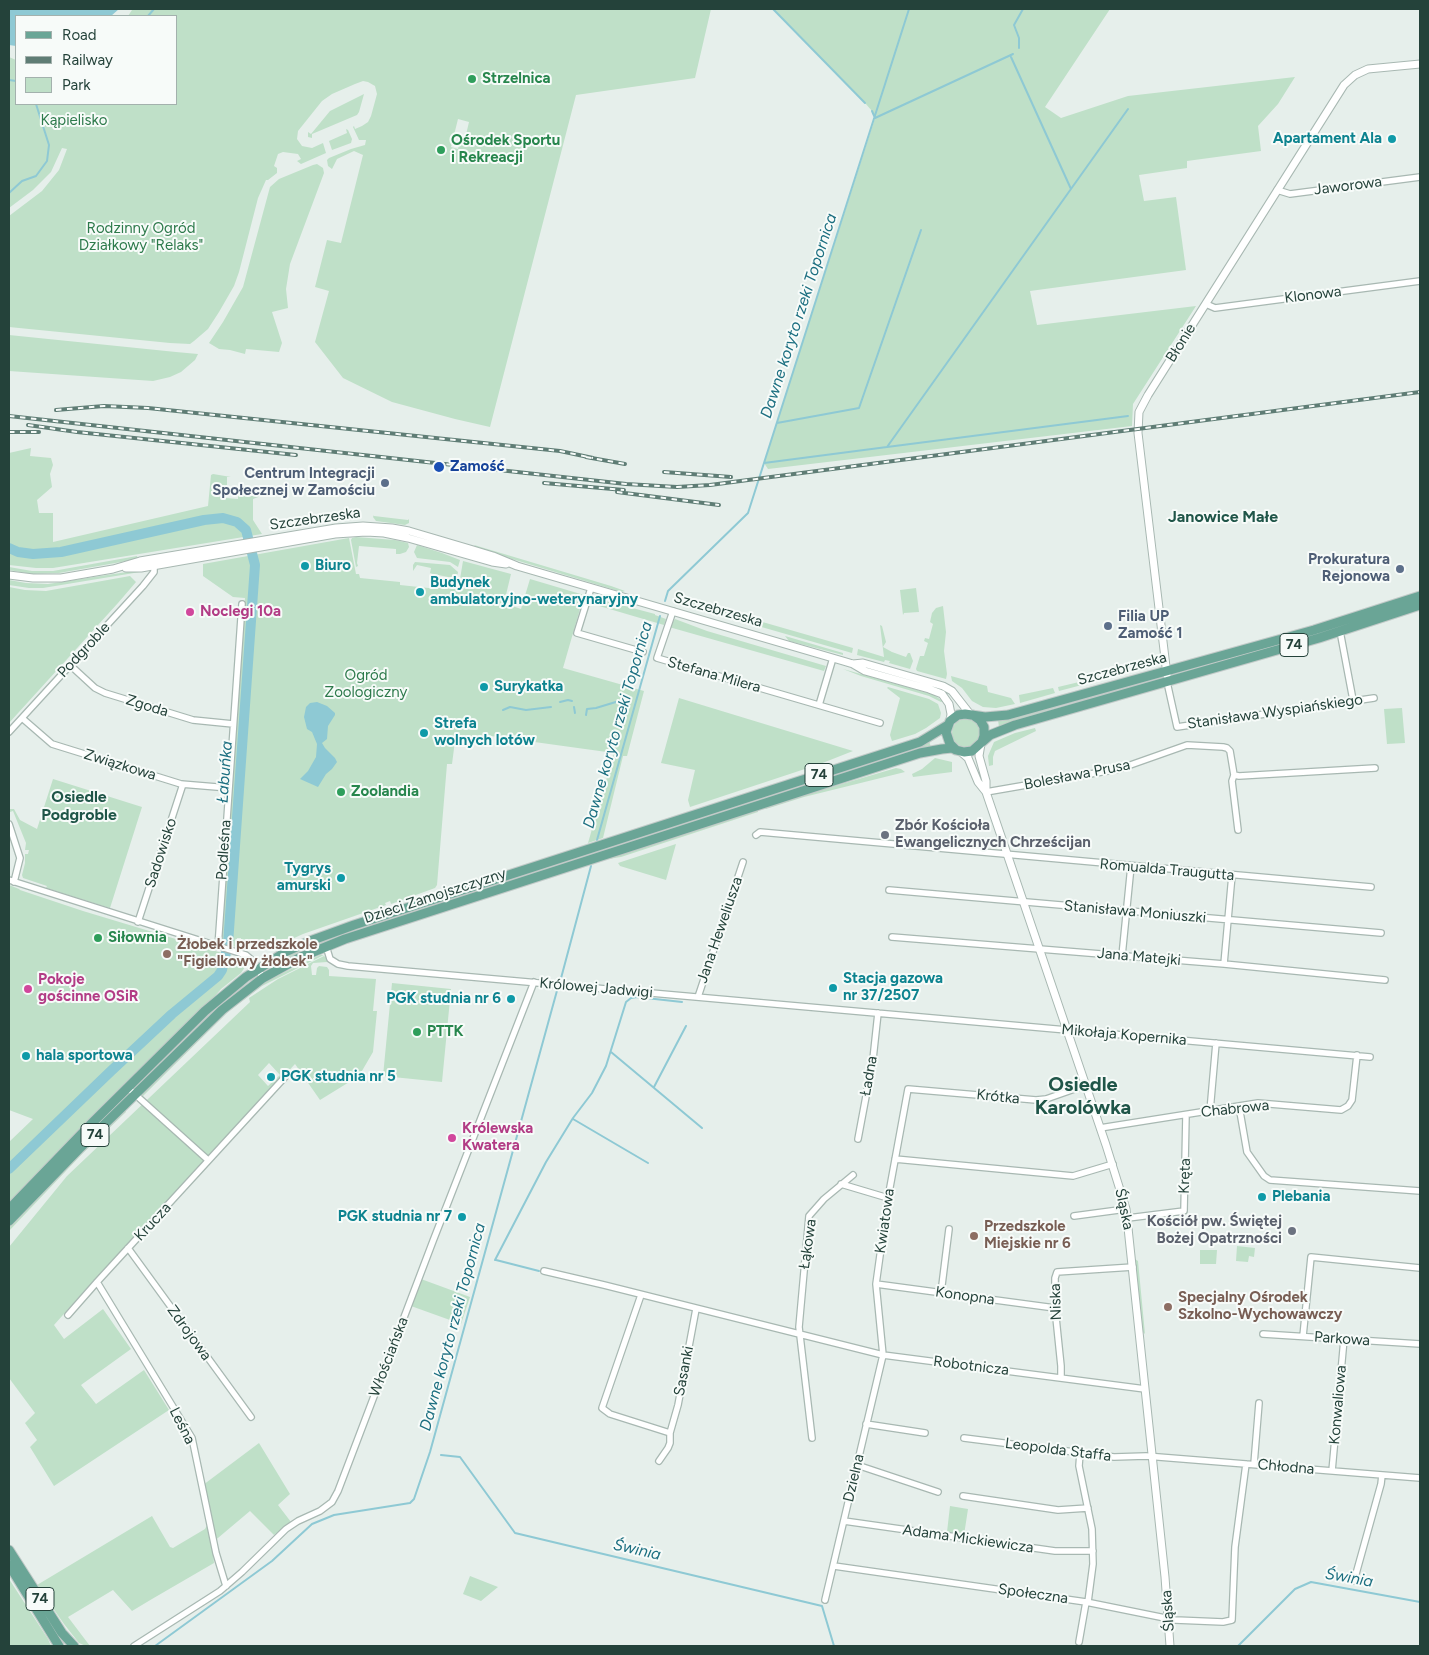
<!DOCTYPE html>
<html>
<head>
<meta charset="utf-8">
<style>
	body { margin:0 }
	#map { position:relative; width:1429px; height:1655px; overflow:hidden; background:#e6efeb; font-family:Figtree,sans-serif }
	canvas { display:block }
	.frame { position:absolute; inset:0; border:10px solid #24423a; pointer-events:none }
	.legend { position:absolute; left:15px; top:15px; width:162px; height:90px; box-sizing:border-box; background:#f7fbf9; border:1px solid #a3b1ad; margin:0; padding:6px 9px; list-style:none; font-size:15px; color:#24423a }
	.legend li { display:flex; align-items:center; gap:10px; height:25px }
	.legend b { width:25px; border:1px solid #a3b1ad }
</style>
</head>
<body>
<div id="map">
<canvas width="1429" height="1655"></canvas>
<div class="frame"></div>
<ul class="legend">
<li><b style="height:6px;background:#6aa596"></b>Road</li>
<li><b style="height:6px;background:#5f7d75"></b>Railway</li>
<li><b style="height:14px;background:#bfe0c8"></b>Park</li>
</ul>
</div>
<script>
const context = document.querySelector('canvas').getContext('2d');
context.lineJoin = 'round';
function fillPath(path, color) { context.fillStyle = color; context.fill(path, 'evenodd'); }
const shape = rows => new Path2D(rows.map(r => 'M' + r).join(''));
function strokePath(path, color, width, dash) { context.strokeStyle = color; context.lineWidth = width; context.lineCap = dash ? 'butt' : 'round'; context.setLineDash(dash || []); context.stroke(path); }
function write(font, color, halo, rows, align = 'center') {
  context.font = font + ' Figtree,sans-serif'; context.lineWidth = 4; context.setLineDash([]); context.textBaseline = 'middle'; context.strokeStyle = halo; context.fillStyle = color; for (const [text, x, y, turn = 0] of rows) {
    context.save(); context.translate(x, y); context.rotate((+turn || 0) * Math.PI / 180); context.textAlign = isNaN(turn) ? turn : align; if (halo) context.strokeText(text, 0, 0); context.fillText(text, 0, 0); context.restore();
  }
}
const green = shape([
	[131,9,711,9,695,78,576,95,490,427,455,419,392,402,343,378,315,342,329,291,315,287,327,240,341,243,363,155,354,151,337,159,332,169,328,166,327,160,329,158,351,149,365,145,366,140,359,140,353,127,354,126,355,129,362,126,368,122,371,116,377,94,375,86,368,82,363,81,355,84,332,94,322,101,298,131,297,139,302,146,312,148,323,143,326,153,301,164,297,161,301,159,298,154,283,152,278,154,274,166,277,168,277,173,268,180,266,180,258,198,239,272,234,286,219,312,208,329,194,341,190,344,170,343,9,327,9,216,42,191,59,170,67,149,62,148,51,172,33,190,9,208,9,57,16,60,16,104,176,104,176,16,128,16,132,10],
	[458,119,469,122,464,143,460,142,458,149,451,147],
	[773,9,1110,9,1045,107,1061,118,1128,96,1295,77,1278,104,1258,126,1261,151,1187,161,1187,168,1139,175,1144,201,1176,197,1186,270,1030,291,1037,325,1196,306,1133,404,1132,426,768,469,764,463,875,118,872,111,865,103],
	[364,94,359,112,357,115,312,134,312,138,308,137,308,132,311,134,330,111],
	[346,129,348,130,352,139,351,143,332,150,329,141,347,133],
	[317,164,323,168,324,173,290,264,286,289,288,308,272,312,282,343,279,352,246,349,245,354,230,350,219,349,209,343,223,322,243,287,270,187,279,179,313,165],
	[9,335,176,352,198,354,195,360,181,372,170,377,153,381,9,371],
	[31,448,30,456,51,458,53,465,50,474,52,487,37,500,39,513,53,513,53,542,208,506,211,475,213,474,231,477,227,477,227,485,228,486,226,488,226,498,238,499,238,487,248,489,248,493,251,493,251,496,261,496,253,499,253,520,262,534,53,568,36,568,9,565,9,453],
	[374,515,374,516,408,520,409,519,409,523,405,525,376,521,373,517],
	[356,537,395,540,408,543,409,547,406,552,400,554,396,554,396,549,359,546,357,563,358,566,356,567,351,540,352,538],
	[349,538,356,574,359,574,360,578,400,582,400,585,438,589,440,581,459,585,463,561,511,574,504,603,521,609,530,579,584,595,563,668,644,691,627,756,623,756,603,838,588,843,614,753,491,736,485,743,455,741,452,764,447,764,437,885,435,888,391,904,390,901,385,903,386,905,303,934,270,949,240,944,241,938,237,938,236,947,221,943,245,598,233,597,203,576,203,564],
	[417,545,442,553,460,560,458,567,450,562,417,558,414,552],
	[474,545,611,586,625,591,622,592,512,559,477,548],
	[137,556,138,559,59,573,32,574,9,570,9,567,32,571,53,571],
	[415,562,450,565,458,572,457,577,453,578,433,574,430,573,431,568,417,565,413,571,413,565],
	[140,570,140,572,43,588,29,588,9,585,9,580,26,583,48,584],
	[130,576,136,582,118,603,9,723,9,587,25,590,46,591],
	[916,588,919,612,904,613,903,615,900,590],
	[591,597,655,614,655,615,666,619,664,625,589,603],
	[686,600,744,616,744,619,753,623,686,607],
	[943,606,946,632,944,651,947,674,946,679,917,671,916,669,920,656,924,656,928,643,924,641,925,638,929,639,933,624,930,622,932,613,936,608],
	[675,619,707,631,826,666,824,671,669,627],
	[759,621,853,648,852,653,758,626],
	[880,625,882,626,886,642,883,647,892,652,906,657,908,653,910,653,913,661,910,669,889,663,890,661,885,660,884,662,857,655,858,649,884,657],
	[785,636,843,653,843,655,789,641],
	[843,669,932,694,943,701,941,702,929,696,861,676],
	[951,676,987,686,988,692,1011,698,1015,704,996,708,983,707,972,701,962,688,952,681],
	[1096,678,1097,681,1059,691,1058,687],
	[1143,681,1143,682,1078,700,999,727,998,720],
	[888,687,929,699,938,704,941,713,940,718,926,728,915,734,892,741,890,735,900,698,887,688],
	[1053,688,1055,693,1020,703,1019,695],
	[679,698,853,751,820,764,690,807,688,800,695,770,661,763],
	[1402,708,1405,743,1387,744,1384,709],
	'952 733a14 14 0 1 1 28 0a14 14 0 1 1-28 0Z',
	[1035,728,1036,731,995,751,993,757,993,765,989,766,988,756,994,742,1015,733],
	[929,741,931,747,762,801,761,797],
	[935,758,952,762,952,772,913,777,912,774,922,769],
	[896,768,901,769,905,772,804,797,766,809,764,807],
	[53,779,142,807,110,908,46,888,47,886,23,878,22,875,25,863,25,854,28,854,29,850,25,850,26,843,13,811,10,812,9,809,14,809,20,820,37,829],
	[758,809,758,812,621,857,602,860],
	[676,844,666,880,620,866,618,863],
	[9,885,19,889,20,890,83,911,242,959,246,961,247,964,241,973,221,989,209,1003,169,1040,9,1204,9,1142,33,1119,9,1110],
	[435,902,436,904,402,918,347,935,345,932],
	[340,933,341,937,265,973,262,972,262,970,284,957],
	[320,955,324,955,262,986,228,1012,142,1097,143,1092,227,1009,254,987],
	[324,956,327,958,327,962,313,963,311,966,312,975,316,975,317,968,319,966,327,967,329,970,329,976,376,979,373,1011,377,1011,373,1052,359,1076,320,1100,295,1064,96,1278,54,1325,64,1339,103,1309,131,1349,81,1385,96,1404,144,1370,169,1410,54,1486,30,1447,37,1440,25,1423,35,1413,9,1378,9,1247,67,1176,250,1002,249,998,278,979],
	[269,1063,280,1075,268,1086,258,1075],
	[392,983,451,989,442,1082,383,1076],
	[125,1109,126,1112,84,1152,9,1231,9,1227,36,1197],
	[1237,1246,1255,1248,1254,1257,1249,1256,1248,1262,1236,1261],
	[1200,1250,1217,1250,1216,1264,1200,1264],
	[1135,1259,1138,1261,1145,1334,1142,1331],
	[421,1279,470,1297,461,1324,411,1306],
	[259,1443,290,1494,278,1505,291,1522,274,1535,250,1511,212,1543,214,1563,152,1599,132,1611,113,1590,68,1617,90,1646,86,1646,79,1643,64,1624,37,1585,152,1516,170,1547,173,1548,205,1529,208,1523,199,1488],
	[950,1506,968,1509,964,1535,947,1532],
	[470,1576,498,1587,481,1601,463,1594],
	[9,1579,48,1639,51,1646,9,1646]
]);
const water = shape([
	[9,9,119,9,111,16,16,16,16,46,9,45],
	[317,702,327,706,335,713,335,715,328,726,327,739,322,743,325,748,335,758,337,762,332,769,326,774,318,787,300,779,308,771,316,757,317,744,312,732,307,729,304,717,306,707,310,703]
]);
const stream = shape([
	[773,9,865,103],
	[148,16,154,9],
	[1019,48,1019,38,1014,25,1023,9],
	[1011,57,1071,189],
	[9,80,16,81],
	[872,111,875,118,1013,54],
	[9,193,22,181,36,176,47,161,49,145,36,104],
	[777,423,859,408,921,230],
	[887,447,1128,416],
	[764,463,887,447,1128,109],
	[665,601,668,591,748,513,909,9],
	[560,702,568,700,572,701],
	[574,707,575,713],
	[503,710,510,707,526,710,551,707],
	[586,715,587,709,596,708,619,701],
	[597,840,660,616],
	[560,982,591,866],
	[611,1052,702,1128],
	[654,1087,686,1026],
	[573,1119,648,1163],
	[495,1260,546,1162,573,1118,592,1093,606,1066,626,1002,631,998,637,997,682,1002],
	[496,1260,539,1271],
	[441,1455,460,1457,515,1533,822,1606,834,1646],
	[155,1646,272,1561,312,1524,334,1515,410,1503,414,1499,430,1452,558,987],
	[1238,1646,1295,1589,1311,1582,1420,1602]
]);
const river = shape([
	[9,548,18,552,33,554,61,552,204,520,223,518,237,522,246,530,255,565,228,944,222,970,218,976,172,1014,111,1071,9,1169]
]);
const minor = shape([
	[1277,190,1290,194,1420,177],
	[1206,304,1215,308,1420,281],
	[591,588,577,633,643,652],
	[673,611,657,658,880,723],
	[1340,631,1353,700],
	[70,665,95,688,105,693,193,720,233,724],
	[1167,682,1177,727,1374,698],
	[819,705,833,658],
	[22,718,52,744,181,784,229,788],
	[9,732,143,586,154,572,154,563],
	[1234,775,1239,776,1375,768],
	[986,792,1119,769,1187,745,1223,747,1227,748,1230,751,1234,775,1232,781,1238,830],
	[9,824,20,858,14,882],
	[756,835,760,832,1371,887],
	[9,880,246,955,252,960,263,978],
	[889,890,1381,933],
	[138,922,183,784],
	[892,937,1224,964,1385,980],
	[326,946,330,959,338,964,348,966,1370,1057],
	[218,947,242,604],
	[1122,956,1131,866],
	[1224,964,1232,875],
	[698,997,743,862],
	[128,1088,208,1160],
	[1239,1106,1247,1152,1264,1176,1270,1180,1420,1191],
	[1210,1111,1216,1043],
	[1100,1128,1258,1103,1341,1110,1348,1106,1352,1100,1357,1055],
	[858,1139,873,1059,878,1013],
	[895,1159,1073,1176,1113,1164],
	[841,1184,888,1198],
	[1074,1216,1126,1209],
	[1128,1218,1184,1211,1186,1115],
	[128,1248,251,1417],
	[544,1271,604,1285,883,1355,1145,1389],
	[97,1282,192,1438,216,1553,226,1586],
	[876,1284,1055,1308],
	[941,1293,949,1229],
	[641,1295,602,1408,610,1414,670,1433],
	[68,1315,97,1282,285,1077],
	[1263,1334,1420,1344],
	[1303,1336,1311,1257,1420,1268],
	[1061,1378,1061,1366,1055,1308,1055,1278,1057,1272,1133,1267],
	[866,1424,925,1433],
	[812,1438,799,1327,809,1216,824,1199,853,1175],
	[964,1438,1114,1457,1146,1456,1420,1478],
	[1080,1453,1079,1466,1092,1529,1093,1564,1088,1602],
	[659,1461,668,1448,670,1443,670,1433,678,1405,696,1309],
	[1254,1464,1259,1403],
	[857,1465,938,1492],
	[1332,1471,1344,1339],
	[963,1496,1058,1510,1088,1508],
	[844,1521,1055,1551,1093,1551],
	[834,1566,1086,1602,1175,1620,1223,1622,1232,1620,1235,1547,1246,1464],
	[1354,1581,1381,1484,1382,1475],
	[825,1600,883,1355,876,1284,888,1198,908,1089,1036,1100,1046,1099,1086,1085],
	[1079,1642,1086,1602],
	[134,1646,220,1591,242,1572,286,1529,298,1521,320,1511,332,1502,338,1491,433,1241,534,982]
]);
const tertiary = shape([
	[126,568,141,568,335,534,366,532,384,533,408,538,492,562,506,564],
	[9,575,33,578,61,578,113,569,140,561,336,528,363,526,392,528,409,531,470,549,493,556,517,566,843,661,853,664,863,663,943,686,952,691,970,714],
	[853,664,865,671,929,689,942,694,949,704,951,714,950,721],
	[1167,675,1138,433,1139,412,1148,395,1344,85,1355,75,1368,69,1420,64],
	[981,744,979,756,986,781,986,792],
	[960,751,968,758,978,782,986,792,1106,1145,1126,1209,1165,1577,1170,1646]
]);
const primary = shape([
	[973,715,980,720,984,727,984,736,982,742,972,751,964,752,956,750,950,744,946,732,950,721,958,715,965,714,985,717,1008,715,1314,630,1420,596],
	[982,742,990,735,1015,725,1319,638,1420,605],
	[9,1209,90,1125,205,1011,246,977,287,951,310,941,354,925,920,742,948,725],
	[9,1221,79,1149,222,1010,263,978,301,957,345,939,920,753,942,749,952,748,956,750],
	[9,1550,62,1633,74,1646],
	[9,1565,59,1646]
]);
const rail = shape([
	[56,410,104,406,148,408,560,451,593,458],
	[9,416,626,484,677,487,710,485,1420,392],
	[28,425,77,432,296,455],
	[9,432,39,432],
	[586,457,625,464],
	[664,472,731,477],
	[544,483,624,490],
	[617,492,719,505]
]);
const markers = [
	[472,79,5,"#2e9e5b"],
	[1392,139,5,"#0f9aa8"],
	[441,150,5,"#2e9e5b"],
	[439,467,6,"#1a4fb4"],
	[385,483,5,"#5c6f8a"],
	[305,566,5,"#0f9aa8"],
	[1400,569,5,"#5c6f8a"],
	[420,592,5,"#0f9aa8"],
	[190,612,5,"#d1479c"],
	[1108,626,5,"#5c6f8a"],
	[484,687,5,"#0f9aa8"],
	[424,733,5,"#0f9aa8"],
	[341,792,5,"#2e9e5b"],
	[885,835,5,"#6b7280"],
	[341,878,5,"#0f9aa8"],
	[98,938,5,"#2e9e5b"],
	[167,954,5,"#8d6e63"],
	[833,988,5,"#0f9aa8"],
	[28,989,5,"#d1479c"],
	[511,999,5,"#0f9aa8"],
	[417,1032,5,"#2e9e5b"],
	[26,1056,5,"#0f9aa8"],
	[271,1077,5,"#0f9aa8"],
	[452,1138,5,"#d1479c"],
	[1262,1197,5,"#0f9aa8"],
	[462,1217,5,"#0f9aa8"],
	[1292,1231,5,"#6b7280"],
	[974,1236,5,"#8d6e63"],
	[1168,1307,5,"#8d6e63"]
];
const shields = [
	[1294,645,28],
	[819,775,28],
	[95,1135,28],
	[40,1599,28]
];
const shieldNames = [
	["74",1294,645],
	["74",819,775],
	["74",95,1135],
	["74",40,1599]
];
const leisureNames = [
	["Strzelnica",482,79],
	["Ośrodek Sportu",451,141],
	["i Rekreacji",451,158],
	["Zoolandia",351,792],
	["Siłownia",108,938],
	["PTTK",427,1032]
];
const parkNames = [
	["Kąpielisko",74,121],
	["Rodzinny Ogród",141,229],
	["Działkowy \"Relaks\"",141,246],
	["Ogród",366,676],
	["Zoologiczny",366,693]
];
const cultureNames = [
	["Apartament Ala",1382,139,"right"],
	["Biuro",315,566],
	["Budynek",430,583],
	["ambulatoryjno-weterynaryjny",430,600],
	["Surykatka",494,687],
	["Strefa",434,724],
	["wolnych lotów",434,741],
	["Tygrys",331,869,"right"],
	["amurski",331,886,"right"],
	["Stacja gazowa",843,979],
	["nr 37/2507",843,996],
	["PGK studnia nr 6",501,999,"right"],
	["hala sportowa",36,1056],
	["PGK studnia nr 5",281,1077],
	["Plebania",1272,1197],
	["PGK studnia nr 7",452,1217,"right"]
];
const streetNames = [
	["Jaworowa",1348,186,-7],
	["Klonowa",1313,295,-7],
	["Błonie",1181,343,-58],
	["Szczebrzeska",315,519,-8],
	["Szczebrzeska",718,610,16],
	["Podgroble",84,650,-47],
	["Szczebrzeska",1122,669,-15],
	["Stefana Milera",714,675,16],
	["Zgoda",147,706,17],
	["Stanisława Wyspiańskiego",1275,712,-8],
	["Związkowa",120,765,17],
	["Bolesława Prusa",1077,775,-11],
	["Podleśna",224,850,-86],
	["Sadowisko",161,853,-72],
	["Romualda Traugutta",1167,870,5],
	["Dzieci Zamojszczyzny",435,896,-18],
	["Stanisława Moniuszki",1135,912,5],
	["Jana Heweliusza",720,930,-71],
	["Jana Matejki",1139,957,5],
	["Królowej Jadwigi",596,988,5],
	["Mikołaja Kopernika",1124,1035,5],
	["Ładna",869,1076,-80],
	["Krótka",998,1097,6],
	["Chabrowa",1235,1109,-6],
	["Kręta",1185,1176,-88],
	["Śląska",1124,1209,78],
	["Kwiatowa",885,1221,-82],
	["Krucza",153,1222,-47],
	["Łąkowa",808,1244,-82],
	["Konopna",965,1296,8],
	["Niska",1056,1302,-92],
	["Zdrojowa",189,1333,54],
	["Parkowa",1342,1339,4],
	["Włościańska",389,1357,-69],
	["Robotnicza",971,1366,7],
	["Sasanki",684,1371,-79],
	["Konwaliowa",1338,1405,-85],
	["Leśna",182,1426,63],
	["Leopolda Staffa",1058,1450,7],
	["Chłodna",1286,1467,5],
	["Dzielna",854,1478,-77],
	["Adama Mickiewicza",968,1539,8],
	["Społeczna",1033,1594,8],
	["Śląska",1168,1611,-94]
];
const transitNames = [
	["Zamość",450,467]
];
const serviceNames = [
	["Centrum Integracji",375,474],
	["Społecznej w Zamościu",375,491],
	["Prokuratura",1390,560],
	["Rejonowa",1390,577],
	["Filia UP",1118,617,"left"],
	["Zamość 1",1118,634,"left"]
];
const hotelNames = [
	["Noclegi 10a",200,612],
	["Pokoje",38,980],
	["gościnne OSiR",38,997],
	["Królewska",462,1129],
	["Kwatera",462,1146]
];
const worshipNames = [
	["Zbór Kościoła",895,826],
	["Ewangelicznych Chrześcijan",895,843],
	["Kościół pw. Świętej",1282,1222,"right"],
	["Bożej Opatrzności",1282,1239,"right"]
];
const educationNames = [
	["Żłobek i przedszkole",177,945],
	["\"Figielkowy żłobek\"",177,962],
	["Przedszkole",984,1227],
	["Miejskie nr 6",984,1244],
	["Specjalny Ośrodek",1178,1298],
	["Szkolno-Wychowawczy",1178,1315]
];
const waterNames = [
	["Dawne koryto rzeki Topornica",799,316,-72],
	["Dawne koryto rzeki Topornica",618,725,-74],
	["Łabuńka",225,772,-86],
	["Dawne koryto rzeki Topornica",453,1327,-75],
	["Świnia",637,1550,13],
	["Świnia",1349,1578,10]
];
const neighbourhoodNames = [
	["Janowice Małe",1223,517],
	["Osiedle",79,797],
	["Podgroble",79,815]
];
const districtNames = [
	["Osiedle",1083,1085],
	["Karolówka",1083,1108]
];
fillPath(green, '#bfe0c8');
fillPath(water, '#8ec9d4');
strokePath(stream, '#8ec9d4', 2);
strokePath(river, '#8ec9d4', 10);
strokePath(minor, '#a8b8b2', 8);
strokePath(tertiary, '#a8b8b2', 9);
strokePath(primary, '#c2cac8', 11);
strokePath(minor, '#fff', 5.5);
strokePath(tertiary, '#fff', 7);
strokePath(primary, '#6aa596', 9);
strokePath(rail, '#5f7d75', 4);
strokePath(rail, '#f7fbf9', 2, [5.5]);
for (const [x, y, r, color] of markers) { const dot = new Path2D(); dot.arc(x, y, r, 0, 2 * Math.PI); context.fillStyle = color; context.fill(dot); strokePath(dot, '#f7fbf9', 2); }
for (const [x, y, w] of shields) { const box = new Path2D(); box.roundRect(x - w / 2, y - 11.5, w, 23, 4); context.fillStyle = '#f7fbf9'; context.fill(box); strokePath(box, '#24423a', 1); }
write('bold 14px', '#24423a', null, shieldNames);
write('bold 15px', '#27864d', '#f7fbf9', leisureNames, 'left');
write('15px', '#2d7a4b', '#f7fbf9', parkNames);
write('bold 15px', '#0d838f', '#f7fbf9', cultureNames, 'left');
write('15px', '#24423a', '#f7fbf9', streetNames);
write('bold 15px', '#164399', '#f7fbf9', transitNames, 'left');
write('bold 15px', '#4e5e75', '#f7fbf9', serviceNames, 'right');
write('bold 15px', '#b23c85', '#f7fbf9', hotelNames, 'left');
write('bold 15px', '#5b616d', '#f7fbf9', worshipNames, 'left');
write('bold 15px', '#785e54', '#f7fbf9', educationNames, 'left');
write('italic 16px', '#1c6f80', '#f7fbf9', waterNames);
write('bold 16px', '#1f5548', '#f7fbf9', neighbourhoodNames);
write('bold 20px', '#1f5548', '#f7fbf9', districtNames);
</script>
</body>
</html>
